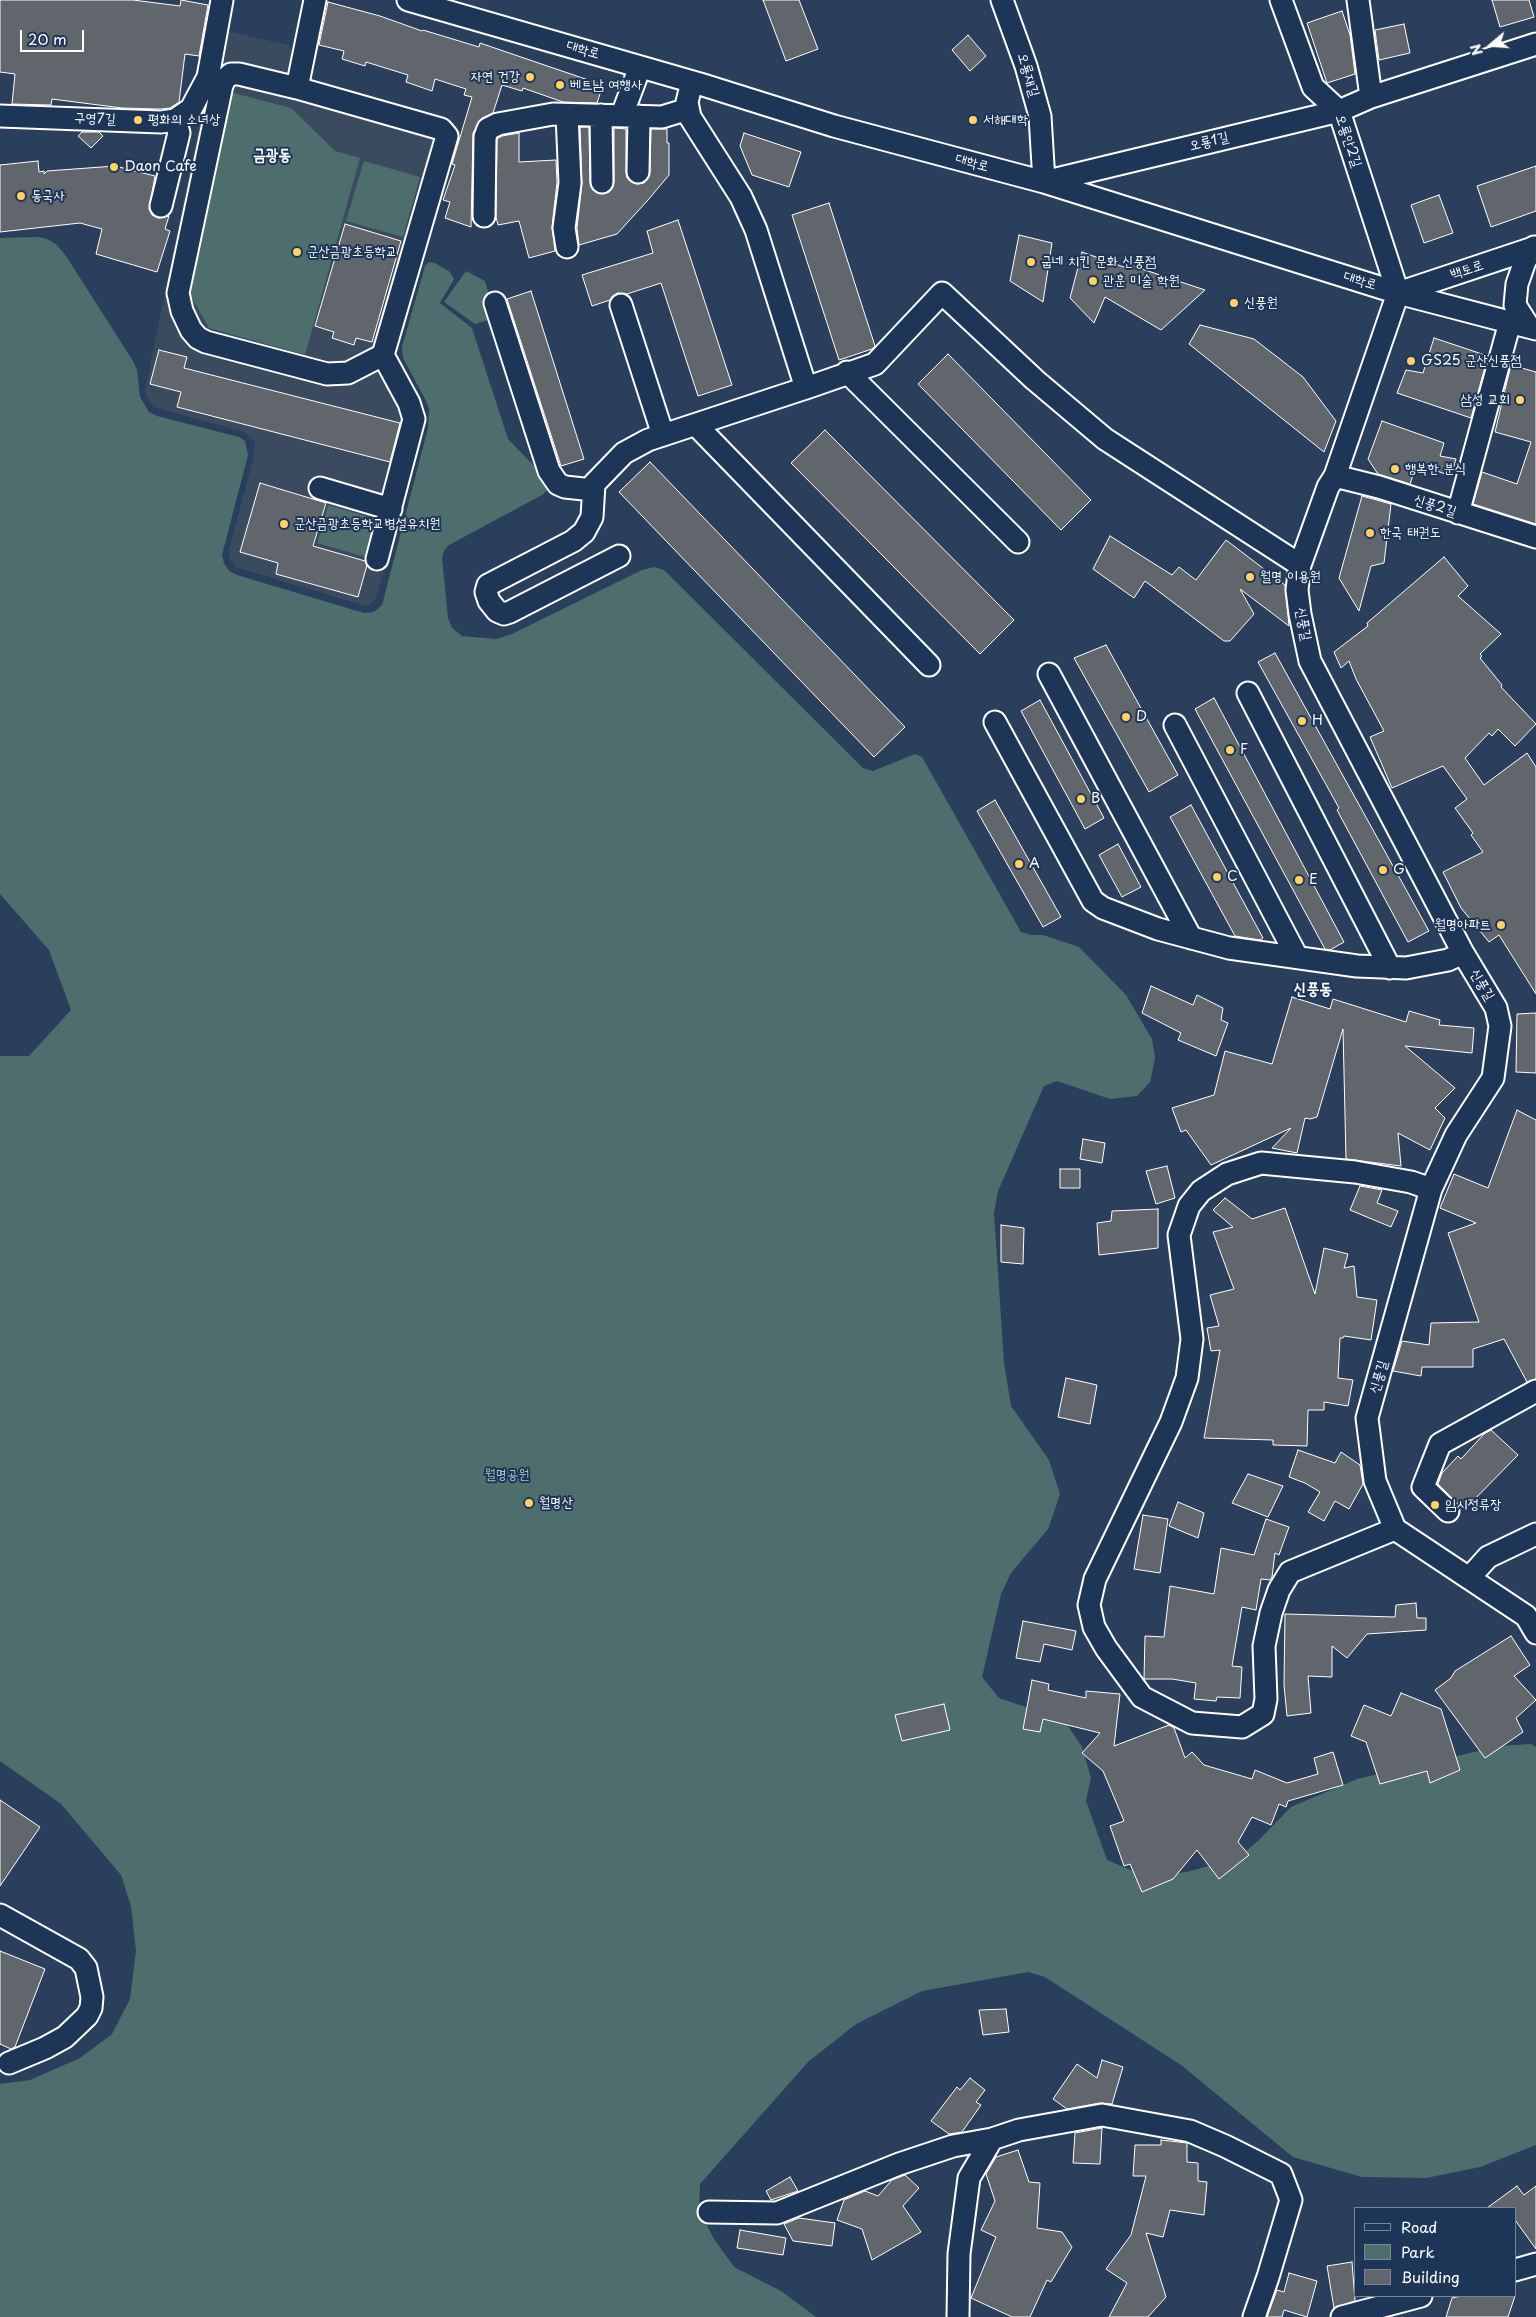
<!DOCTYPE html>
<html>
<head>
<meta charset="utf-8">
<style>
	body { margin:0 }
	#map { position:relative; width:1536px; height:2317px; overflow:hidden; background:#2a3f5b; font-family:"Playpen Sans",sans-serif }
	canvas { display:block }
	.legend { position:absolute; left:1354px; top:2207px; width:162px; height:90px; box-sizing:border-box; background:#1d3557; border:1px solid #77869a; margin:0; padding:6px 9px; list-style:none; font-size:15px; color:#fff }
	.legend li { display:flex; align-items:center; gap:10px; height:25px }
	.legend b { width:25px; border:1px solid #77869a }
	.north { position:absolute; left:1466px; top:20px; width:50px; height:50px; -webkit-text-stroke:4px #1d3557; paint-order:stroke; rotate:252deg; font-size:14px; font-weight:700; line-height:20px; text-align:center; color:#fff }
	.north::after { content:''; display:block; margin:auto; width:18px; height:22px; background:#fff; clip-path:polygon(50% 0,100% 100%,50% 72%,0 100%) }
	.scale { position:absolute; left:20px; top:30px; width:64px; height:22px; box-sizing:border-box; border:2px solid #fff; border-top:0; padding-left:6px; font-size:15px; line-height:18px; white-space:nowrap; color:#fff; -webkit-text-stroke:4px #1d3557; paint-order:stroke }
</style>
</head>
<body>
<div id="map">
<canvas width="1536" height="2317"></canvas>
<ul class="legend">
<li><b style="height:6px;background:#1d3557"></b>Road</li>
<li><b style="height:14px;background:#4e6e6e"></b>Park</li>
<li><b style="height:14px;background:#60666b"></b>Building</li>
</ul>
<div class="north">N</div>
<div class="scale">20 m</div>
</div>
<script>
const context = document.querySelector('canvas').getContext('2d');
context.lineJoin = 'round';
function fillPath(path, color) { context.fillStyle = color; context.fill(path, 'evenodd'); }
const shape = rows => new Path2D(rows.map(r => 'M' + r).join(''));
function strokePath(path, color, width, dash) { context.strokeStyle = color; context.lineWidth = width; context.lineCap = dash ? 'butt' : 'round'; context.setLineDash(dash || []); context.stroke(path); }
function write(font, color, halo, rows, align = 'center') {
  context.font = font + ' "Playpen Sans","Poor Story",sans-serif'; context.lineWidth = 4; context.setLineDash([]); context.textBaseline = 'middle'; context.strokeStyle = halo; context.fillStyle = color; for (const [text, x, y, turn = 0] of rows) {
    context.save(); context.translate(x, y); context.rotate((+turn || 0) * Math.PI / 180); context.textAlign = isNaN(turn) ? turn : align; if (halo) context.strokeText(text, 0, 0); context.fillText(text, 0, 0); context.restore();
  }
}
const built = shape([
	[226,31,288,45,312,82,445,121,392,350,419,438,376,599,369,605,366,606,235,567,230,559,229,549,253,460,255,442,244,432,157,408,149,401,145,391,216,41]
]);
const green = shape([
	[230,92,291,108,335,151,360,158,305,355,209,328,188,291],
	[364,161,420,177,403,237,346,221],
	[38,237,47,239,56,244,66,256,133,361,137,370,140,397,149,412,157,416,239,437,245,441,248,455,222,555,224,563,229,571,237,575,364,613,374,612,382,605,428,428,429,409,426,401,403,358,402,347,425,266,429,262,435,263,450,272,454,279,440,303,472,328,508,439,546,478,549,488,542,495,449,545,444,551,442,558,448,618,452,628,462,636,496,639,512,634,642,570,654,567,664,570,863,768,873,771,915,754,922,757,1021,932,1031,935,1043,935,1079,947,1126,995,1152,1039,1155,1058,1150,1082,1137,1096,1110,1099,1057,1081,1044,1086,998,1191,994,1213,1004,1363,1011,1406,1049,1460,1060,1494,1048,1529,1011,1573,1001,1594,982,1677,999,1698,1064,1720,1082,1747,1091,1778,1086,1801,1107,1860,1147,1877,1187,1872,1238,1858,1259,1840,1291,1807,1357,1779,1500,1746,1531,1744,1536,1747,1536,2145,1480,2167,1426,2178,1362,2177,1293,2157,1181,2065,1045,1977,1028,1972,922,1991,856,2024,808,2062,700,2184,699,2210,714,2239,734,2267,781,2291,816,2317,0,2317,0,2084,30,2080,80,2058,112,2034,130,1999,136,1951,131,1906,121,1875,61,1804,0,1761,0,1056,29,1056,71,1010,49,950,0,894,0,238],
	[466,271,485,281,496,318,475,324,444,302],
	[328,505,379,520,369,558,317,543]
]);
const building = shape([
	[0,0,133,0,180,6,181,0,208,5,199,56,185,54,179,102,170,108,160,109,122,108,52,99,51,105,12,104,15,74,0,72,0,0],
	[763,0,799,0,818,49,786,61,763,0],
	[1492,0,1529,0,1534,17,1500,27,1492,0],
	[328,2,380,16,422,31,423,30,479,47,480,43,603,85,597,103,563,102,523,88,522,91,502,85,493,113,482,118,473,133,471,227,445,218,450,202,443,200,455,165,452,164,472,97,464,95,466,89,435,79,432,91,406,82,408,75,366,62,365,66,342,59,344,51,319,45,328,2],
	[1342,11,1350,35,1355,74,1327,83,1307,23,1342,11],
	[1404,24,1410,53,1379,60,1375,30,1404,24],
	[968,35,986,56,970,71,952,50,968,35],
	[580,127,589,127,590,183,592,189,602,194,609,192,614,182,614,128,626,129,626,172,627,178,637,184,644,183,650,173,651,129,667,129,667,143,669,143,669,175,648,200,617,234,579,245,577,228,582,183,580,127],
	[82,132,99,132,103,136,91,148,78,136,82,132],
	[519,133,519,162,556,160,557,182,552,227,555,251,529,258,519,221,498,225,496,217,497,139,502,136,519,133],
	[744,133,801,152,789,187,752,175,740,146,744,133],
	[38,161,39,172,44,171,44,174,47,171,115,166,155,176,149,209,152,215,158,218,169,216,165,229,170,231,157,272,96,254,102,229,80,223,0,232,0,165,38,161],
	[1536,166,1536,211,1491,227,1477,186,1536,166],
	[1439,195,1453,233,1424,243,1411,205,1439,195],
	[829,203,875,346,872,349,839,360,792,215,829,203],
	[678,220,732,385,698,396,661,283,627,294,617,293,610,300,592,306,582,275,653,253,647,231,678,220],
	[345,224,401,241,372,342,356,338,354,345,332,338,334,332,315,326,345,224],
	[1019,235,1052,243,1043,302,1010,281,1019,235],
	[1082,252,1132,270,1133,266,1205,290,1161,330,1105,297,1094,323,1070,298,1082,252],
	[531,291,584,459,561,466,507,299,531,291],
	[1200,325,1254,339,1303,377,1336,421,1324,452,1189,344,1200,325],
	[1434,338,1488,356,1471,418,1397,393,1406,370,1423,373,1434,338],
	[159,350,187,357,184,368,400,423,390,462,177,407,181,392,150,384,159,350],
	[948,354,1091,500,1061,530,918,384,948,354],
	[1511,365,1536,372,1536,524,1473,504,1482,472,1517,484,1531,442,1495,432,1511,365],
	[1382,421,1444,443,1440,456,1456,459,1451,476,1417,464,1410,484,1378,474,1368,459,1382,421],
	[825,430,1014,620,980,654,791,463,825,430],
	[650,462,905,727,874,757,619,492,650,462],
	[260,483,326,503,313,546,365,561,367,565,358,597,276,574,278,563,240,552,260,483],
	[1362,496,1391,504,1384,563,1371,566,1359,611,1339,578,1362,496],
	[1110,536,1172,575,1179,567,1196,580,1226,540,1285,585,1289,626,1240,589,1254,614,1230,641,1224,641,1145,581,1134,598,1093,569,1110,536],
	[1444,557,1468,586,1458,596,1501,634,1480,654,1482,656,1480,658,1502,685,1501,687,1536,724,1515,746,1498,729,1492,736,1489,733,1465,758,1484,785,1527,753,1536,767,1536,994,1499,935,1489,942,1461,908,1443,872,1483,852,1471,835,1473,833,1455,808,1467,799,1443,766,1392,788,1370,737,1384,731,1356,679,1349,661,1341,668,1334,652,1368,626,1367,623,1444,557],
	[1106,645,1178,775,1149,792,1074,658,1106,645],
	[1275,653,1429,931,1408,942,1337,810,1339,808,1258,662,1275,653],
	[1214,698,1344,942,1330,950,1325,949,1195,709,1214,698],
	[1040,700,1104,818,1085,829,1021,711,1040,700],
	[995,800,1061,917,1043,927,977,811,995,800],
	[1191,805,1263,938,1260,940,1235,936,1170,817,1191,805],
	[1118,844,1141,887,1122,897,1099,855,1118,844],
	[1151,986,1193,1005,1197,995,1223,1008,1221,1020,1228,1023,1216,1056,1178,1040,1181,1033,1142,1013,1151,986],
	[1292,997,1330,1009,1333,999,1406,1022,1409,1011,1440,1020,1439,1025,1474,1028,1472,1053,1405,1046,1455,1088,1435,1108,1445,1118,1430,1150,1398,1133,1401,1166,1346,1159,1343,1029,1317,1117,1310,1119,1305,1118,1297,1153,1272,1148,1291,1128,1211,1165,1186,1130,1181,1132,1172,1108,1214,1095,1225,1051,1272,1064,1292,997],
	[1536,1013,1536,1073,1516,1072,1517,1014,1536,1013],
	[1517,1110,1536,1120,1536,1379,1527,1382,1504,1339,1473,1349,1473,1367,1422,1367,1421,1376,1393,1371,1402,1341,1429,1345,1431,1323,1479,1322,1448,1233,1476,1223,1440,1208,1454,1174,1488,1188,1517,1110],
	[1083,1139,1105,1143,1102,1163,1080,1159,1083,1139],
	[1167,1166,1175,1198,1156,1204,1146,1171,1167,1166],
	[1060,1169,1080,1169,1080,1188,1060,1188,1060,1169],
	[1360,1186,1382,1190,1377,1203,1398,1211,1391,1227,1350,1210,1360,1186],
	[1225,1198,1252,1219,1285,1208,1315,1294,1324,1248,1348,1254,1344,1268,1354,1266,1357,1297,1377,1300,1371,1340,1344,1336,1343,1338,1340,1338,1338,1378,1353,1380,1348,1406,1324,1402,1324,1410,1308,1410,1307,1446,1273,1445,1273,1440,1204,1438,1220,1350,1211,1351,1207,1328,1219,1326,1210,1295,1234,1289,1213,1232,1233,1227,1213,1210,1225,1198],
	[1158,1209,1158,1248,1099,1255,1097,1223,1111,1221,1112,1211,1158,1209],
	[1001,1225,1024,1228,1023,1264,1001,1262,1001,1225],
	[1066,1378,1097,1385,1090,1424,1058,1417,1066,1378],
	[1491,1430,1518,1455,1464,1510,1438,1484,1442,1473,1458,1456,1461,1459,1484,1434,1491,1430],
	[1298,1450,1335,1463,1341,1452,1360,1465,1363,1484,1349,1509,1335,1501,1324,1521,1308,1512,1320,1492,1305,1483,1289,1477,1298,1450],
	[1248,1474,1283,1486,1268,1517,1232,1503,1248,1474],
	[1178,1502,1204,1513,1198,1538,1169,1526,1178,1502],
	[1143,1515,1168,1519,1160,1573,1134,1569,1143,1515],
	[1266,1519,1289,1527,1279,1555,1275,1553,1272,1577,1270,1580,1261,1579,1256,1610,1242,1607,1232,1666,1242,1667,1240,1698,1217,1697,1216,1701,1194,1699,1196,1683,1172,1679,1144,1679,1145,1636,1164,1637,1170,1586,1214,1594,1221,1548,1254,1555,1266,1519],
	[1416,1603,1417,1618,1426,1618,1426,1630,1367,1634,1347,1658,1332,1646,1332,1677,1308,1676,1311,1713,1287,1716,1284,1685,1285,1614,1395,1617,1396,1605,1416,1603],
	[1023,1621,1076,1631,1072,1650,1044,1644,1040,1662,1016,1658,1023,1621],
	[1511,1636,1530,1665,1514,1676,1536,1700,1516,1718,1523,1732,1485,1758,1435,1690,1451,1678,1455,1671,1511,1636],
	[1032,1680,1049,1684,1048,1690,1086,1698,1086,1691,1120,1694,1114,1746,1169,1725,1174,1728,1185,1758,1192,1752,1204,1765,1252,1779,1255,1770,1287,1783,1318,1774,1314,1758,1333,1752,1343,1785,1288,1801,1286,1807,1279,1804,1271,1825,1252,1817,1238,1842,1249,1855,1219,1879,1197,1850,1173,1879,1142,1892,1130,1864,1124,1866,1110,1826,1124,1821,1103,1771,1082,1753,1100,1733,1043,1719,1040,1732,1023,1729,1032,1680],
	[1401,1693,1441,1709,1460,1770,1430,1783,1427,1771,1380,1784,1366,1742,1351,1736,1364,1705,1391,1716,1401,1693],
	[944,1704,950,1730,902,1741,895,1715,944,1704],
	[0,1800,40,1827,0,1886,0,1800],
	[0,1951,45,1969,15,2047,11,2049,0,2044,0,1951],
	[1006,2009,1009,2032,983,2035,979,2010,1006,2009],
	[1102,2060,1123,2067,1112,2104,1100,2103,1067,2109,1053,2099,1077,2064,1097,2078,1102,2060],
	[970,2078,985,2090,976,2102,981,2105,962,2132,949,2134,931,2121,957,2087,960,2090,970,2078],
	[1102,2128,1100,2164,1073,2163,1075,2133,1102,2128],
	[1161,2140,1187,2143,1187,2162,1198,2163,1198,2181,1207,2182,1204,2215,1170,2210,1163,2237,1146,2233,1166,2297,1148,2317,1109,2317,1127,2283,1106,2269,1131,2235,1146,2176,1133,2176,1135,2145,1161,2145,1161,2140],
	[1018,2150,1029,2182,1040,2183,1037,2228,1062,2232,1072,2247,1051,2282,1047,2280,1030,2317,1012,2317,971,2298,996,2237,981,2230,995,2201,986,2174,996,2157,1018,2150],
	[905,2175,919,2188,903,2206,921,2232,872,2260,862,2229,837,2220,844,2200,865,2191,878,2196,892,2180,905,2175],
	[790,2177,798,2191,771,2200,766,2191,790,2177],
	[1517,2186,1524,2195,1536,2186,1536,2249,1515,2220,1515,2208,1487,2208,1517,2186],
	[799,2218,835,2223,832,2246,793,2241,784,2224,799,2218],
	[740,2230,786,2238,783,2255,737,2248,740,2230],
	[1352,2262,1355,2301,1334,2308,1327,2266,1352,2262],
	[1289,2273,1317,2281,1307,2317,1284,2310,1282,2317,1267,2317,1277,2290,1284,2292,1289,2273],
	[1461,2296,1515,2296,1508,2317,1446,2317,1452,2298,1461,2296]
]);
const minor = shape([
	[408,0,700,84,834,126,1044,182,1398,293,1536,329],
	[1002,0,1026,66,1040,116,1044,182,1339,111,1371,97,1536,44],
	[1281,0,1313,87,1339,111,1398,293],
	[1358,0,1371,97],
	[231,74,239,74,297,88,441,129,447,136,383,355,348,373,327,374,206,342,198,338,191,330,182,311,178,293,222,85,225,79,231,74],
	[692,82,687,102,690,117,741,197,756,230,806,388,875,364,942,293,1035,380,1105,439,1300,565],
	[297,88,315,0],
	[567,115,570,183,564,228,567,247],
	[601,115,602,182],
	[622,115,640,67],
	[0,116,161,122,175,120,191,109,208,77,222,0],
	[638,172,639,116],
	[161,206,179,133,175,120],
	[484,216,485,137,488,129,498,124,553,114,662,117,688,109],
	[1398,293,1335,476,1328,487,1300,565,1297,590,1300,614,1310,661,1463,953,1496,1008,1500,1026,1493,1078,1456,1135,1431,1189,1367,1418,1375,1481,1395,1529,1526,1616,1536,1633],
	[1398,293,1536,247],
	[495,303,549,471,558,484,565,487,593,490],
	[621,305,663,435],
	[1529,327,1515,305,1517,284,1525,261,1534,247],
	[847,372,1018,542],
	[696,425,929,665],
	[1335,476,1379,487,1536,537],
	[320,488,391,509],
	[1458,513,1510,322],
	[619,556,510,612,504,614,497,611,489,601,486,592,488,585,573,541,584,532,592,517,594,484,624,453,648,440,806,388],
	[377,559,414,419,409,403,383,355],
	[1049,674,1191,938],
	[1248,693,1390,968],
	[995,722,1093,901,1103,908,1158,929,1229,948,1357,966,1406,968,1448,960,1463,953],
	[1175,725,1297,957],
	[1448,1511,1423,1487,1440,1444,1536,1391],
	[1395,1529,1290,1572,1279,1590,1271,1613,1264,1646,1266,1699,1263,1714,1242,1727,1192,1723,1142,1697,1106,1648,1094,1627,1089,1605,1095,1579,1171,1422,1187,1378,1192,1339,1179,1235,1189,1206,1201,1191,1227,1174,1261,1163,1355,1172,1411,1182,1431,1189],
	[1470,1577,1488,1557,1536,1534],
	[0,1915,79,1959,86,1968,92,1997,91,2008,87,2016,65,2037,45,2048,9,2063],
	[709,2212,777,2213,899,2164,953,2146,992,2139],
	[1515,2270,1536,2264],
	[958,2317,959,2254,969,2178,992,2139,1019,2130,1102,2115,1190,2131,1225,2146,1281,2174,1291,2200,1268,2277,1254,2317],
	[1342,2317,1421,2296]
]);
const markers = [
	[530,77,5,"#ffd166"],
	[560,85,5,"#ffd166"],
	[138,120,5,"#ffd166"],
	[973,120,5,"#ffd166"],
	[114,167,5,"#ffd166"],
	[21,196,5,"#ffd166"],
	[297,252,5,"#ffd166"],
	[1031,262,5,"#ffd166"],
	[1093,281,5,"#ffd166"],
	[1234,303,5,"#ffd166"],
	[1411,361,5,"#ffd166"],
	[1520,400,5,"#ffd166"],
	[1395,469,5,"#ffd166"],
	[284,524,5,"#ffd166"],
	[1370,533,5,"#ffd166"],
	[1250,577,5,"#ffd166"],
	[1126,717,5,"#ffd166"],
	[1302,721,5,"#ffd166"],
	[1230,750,5,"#ffd166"],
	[1081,799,5,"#ffd166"],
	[1019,864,5,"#ffd166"],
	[1383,870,5,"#ffd166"],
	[1217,877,5,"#ffd166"],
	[1299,880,5,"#ffd166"],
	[1501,925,5,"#ffd166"],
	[529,1503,5,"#ffd166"],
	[1435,1505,5,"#ffd166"]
];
const streetNames = [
	["대학로",583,50,16],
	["오룡재길",1028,75,73],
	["구영7길",95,119,2],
	["오룡안2길",1348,141,71],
	["오룡1길",1209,142,-14],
	["대학로",972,163,15],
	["백토로",1467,270,-18],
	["대학로",1360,281,17],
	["신풍2길",1435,506,18],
	["신풍길",1303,624,79],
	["신풍길",1482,985,59],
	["신풍길",1379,1377,-74]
];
const poiNames = [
	["자연 건강",520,77,"right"],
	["베트남 여행사",570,85],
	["평화의 소녀상",148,120],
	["서해대학",983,120],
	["Daon Cafe",124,167],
	["동국사",31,196],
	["군산금광초등학교",307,252],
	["굽네 치킨 문화 신풍점",1041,262],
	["관훈 미술 학원",1103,281],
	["신풍원",1244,303],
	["GS25 군산신풍점",1421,361],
	["삼성 교회",1510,400,"right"],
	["행복한 분식",1405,469],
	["군산금광초등학교병설유치원",294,524],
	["한국 태권도",1380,533],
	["월명 이용원",1260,577],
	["D",1136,717],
	["H",1312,721],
	["F",1240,750],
	["B",1091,799],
	["A",1029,864],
	["G",1393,870],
	["C",1227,877],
	["E",1309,880],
	["월명아파트",1491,925,"right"],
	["월명산",539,1503],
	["임시정류장",1445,1505]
];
const parkNames = [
	["월명공원",507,1475]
];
const quarterNames = [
	["금광동",272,156],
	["신풍동",1313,990]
];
fillPath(built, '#3a4b60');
fillPath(green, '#4e6e6e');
fillPath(building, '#60666b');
strokePath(building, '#fff', 1);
strokePath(minor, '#fff', 25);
strokePath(minor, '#1d3557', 21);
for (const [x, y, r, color] of markers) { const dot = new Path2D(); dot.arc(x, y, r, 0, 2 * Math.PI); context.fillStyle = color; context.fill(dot); strokePath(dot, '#1d3557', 2); }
write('14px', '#fff', '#1d3557', streetNames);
write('14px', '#fff', '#1d3557', poiNames, 'left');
write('14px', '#b8c5c5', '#1d3557', parkNames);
write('bold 16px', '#fff', '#1d3557', quarterNames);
</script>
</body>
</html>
